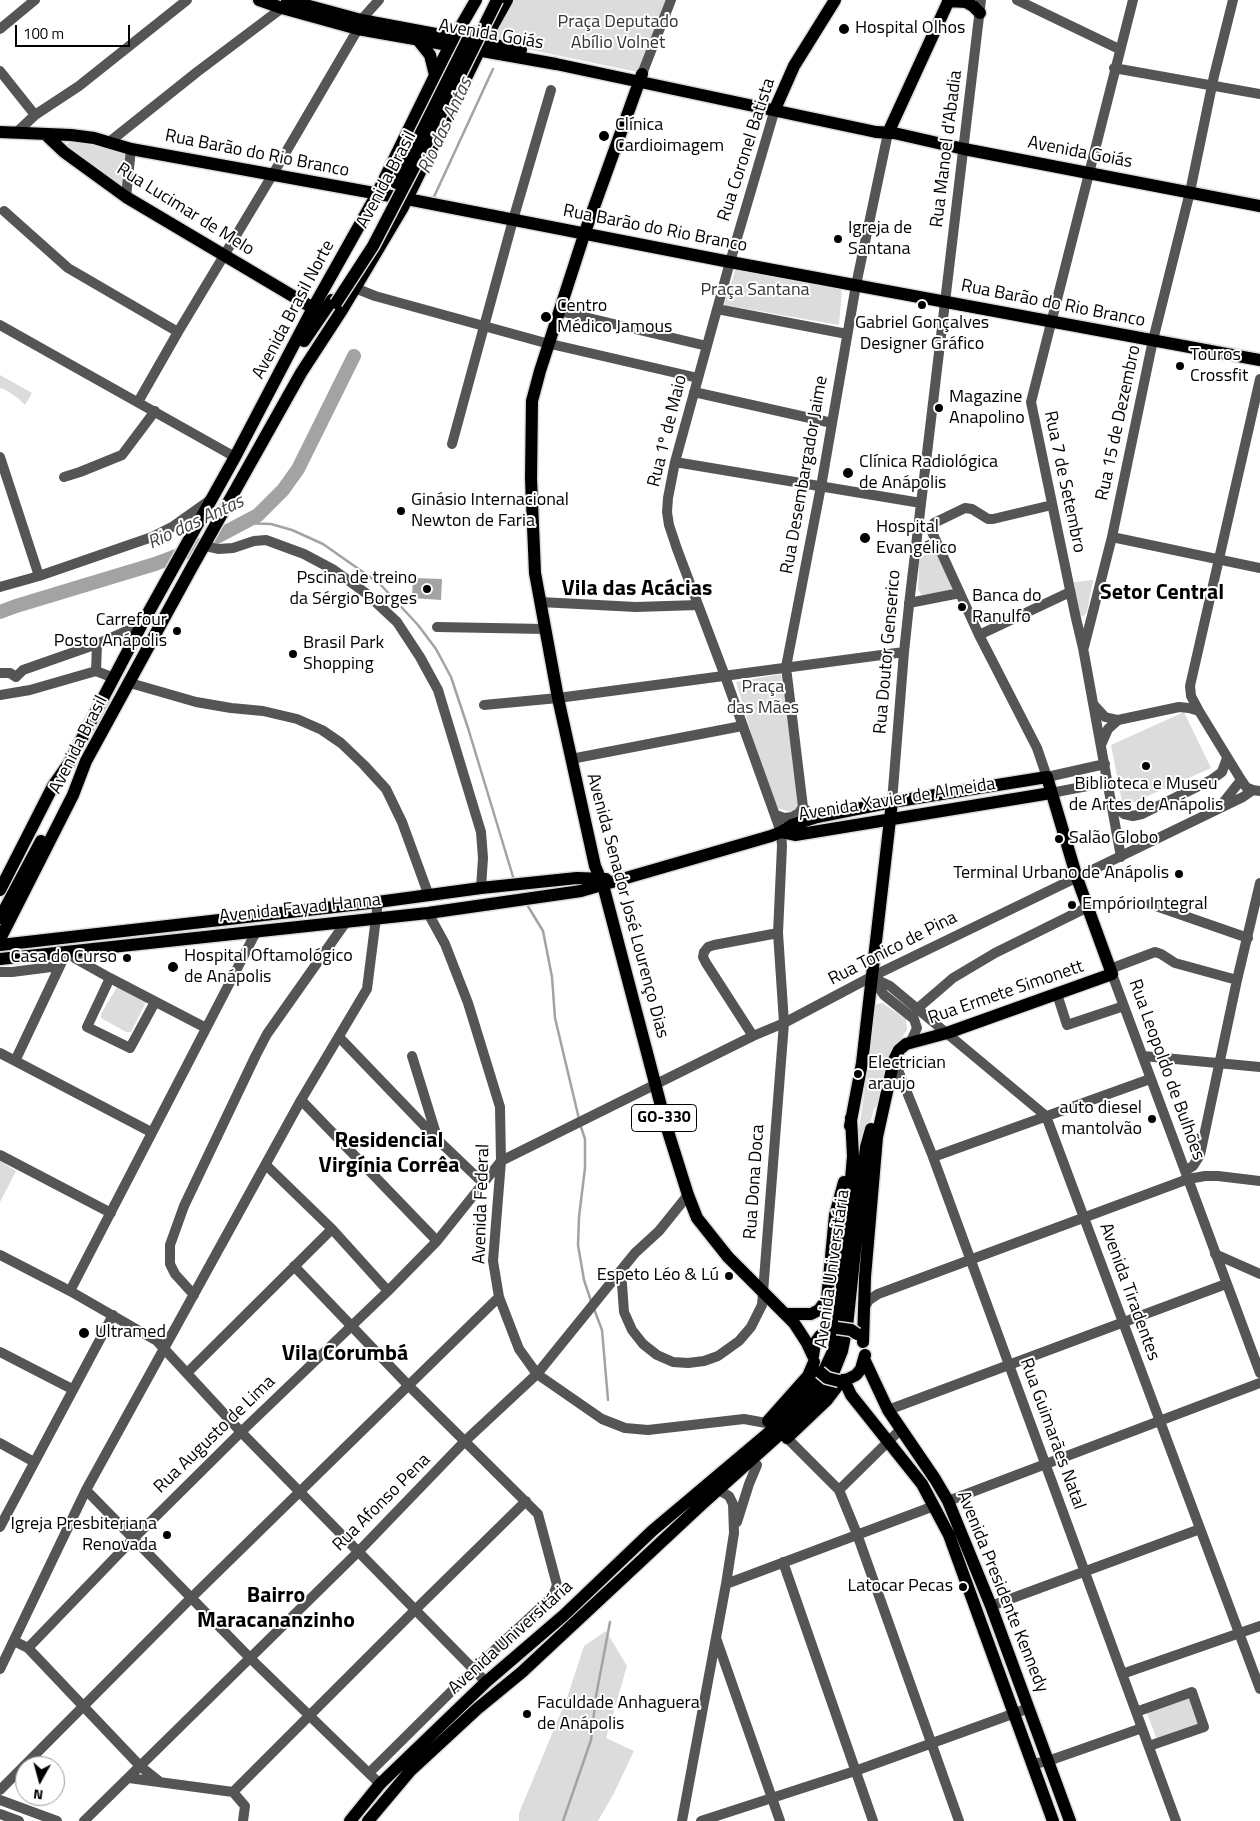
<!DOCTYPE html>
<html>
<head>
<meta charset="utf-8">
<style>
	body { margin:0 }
	#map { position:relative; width:1260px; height:1821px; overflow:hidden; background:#fff; font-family:"Titillium Web",sans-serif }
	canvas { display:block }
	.north { position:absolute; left:15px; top:1756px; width:50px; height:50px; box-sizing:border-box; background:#fff; border:1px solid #999; border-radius:50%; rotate:187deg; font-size:14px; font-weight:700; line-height:20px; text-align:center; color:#000 }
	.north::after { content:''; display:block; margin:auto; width:18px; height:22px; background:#000; clip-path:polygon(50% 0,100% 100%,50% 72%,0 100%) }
	.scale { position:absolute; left:15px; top:25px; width:115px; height:22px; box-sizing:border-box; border:2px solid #000; border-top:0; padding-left:6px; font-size:15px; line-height:18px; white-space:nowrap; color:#000; -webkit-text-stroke:4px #fff; paint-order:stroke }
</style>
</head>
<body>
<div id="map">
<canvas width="1260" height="1821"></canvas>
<div class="north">N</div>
<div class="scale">100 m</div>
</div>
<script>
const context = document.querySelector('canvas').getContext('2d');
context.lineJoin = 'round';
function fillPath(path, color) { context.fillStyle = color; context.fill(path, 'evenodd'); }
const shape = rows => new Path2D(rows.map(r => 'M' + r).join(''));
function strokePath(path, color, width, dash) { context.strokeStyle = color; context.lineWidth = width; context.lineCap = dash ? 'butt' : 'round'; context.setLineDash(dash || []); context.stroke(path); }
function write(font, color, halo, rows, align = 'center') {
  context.font = font + ' "Titillium Web",sans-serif'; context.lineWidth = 4; context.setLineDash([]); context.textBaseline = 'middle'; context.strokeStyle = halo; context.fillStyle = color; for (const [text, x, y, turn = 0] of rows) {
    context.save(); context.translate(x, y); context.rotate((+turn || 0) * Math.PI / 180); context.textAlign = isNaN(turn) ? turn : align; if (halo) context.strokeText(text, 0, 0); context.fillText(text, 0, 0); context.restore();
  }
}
const green = shape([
	[508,0,670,0,642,73,502,44,492,27],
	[72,136,125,150,125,194,64,151],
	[736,268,842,289,839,325,724,305],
	[0,375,32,393,25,405,18,398,4,389,0,388],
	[927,542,934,544,952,586,951,591,922,595,918,590,920,546],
	[1093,580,1087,612,1083,617,1077,612,1074,582],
	[781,674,799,801,799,807,794,813,777,808,755,746,736,682],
	[1184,712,1211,768,1123,807,1111,745],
	[117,987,146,1002,131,1032,126,1032,101,1018,101,1014],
	[882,1003,906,1019,907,1030,889,1056,880,1101,874,1109,864,1144,859,1152,857,1142,869,1061,874,1005],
	[0,1161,16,1171,0,1202],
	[606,1631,627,1666,606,1738,634,1751,613,1795,598,1821,519,1821,519,1813,567,1698,584,1646],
	[1190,1698,1200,1725,1157,1740,1147,1713]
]);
const water = shape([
	[413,578,442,579,441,600,412,598]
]);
const stream = shape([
	[433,199,493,69],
	[242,523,271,524,292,530,323,544,380,584,418,625,436,649,451,677,468,728,514,880],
	[526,903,543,931,552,977,555,1018,579,1119],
	[580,1124,585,1139,585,1168,579,1217,578,1245,584,1280,591,1301],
	[594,1309,602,1330,608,1400],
	[563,1821,591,1740,596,1696,610,1622]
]);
const river = shape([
	[0,612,16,606,155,564,192,550,258,515,283,490,298,469,354,356]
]);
const minor = shape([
	[1017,0,1119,49],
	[361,20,379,0],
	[0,29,35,0],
	[1114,68,1260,94],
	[0,71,35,115],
	[642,74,671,0],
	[16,133,35,115,79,86,187,0],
	[108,143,197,72,282,8],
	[126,197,131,149],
	[4,211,68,268,178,332],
	[355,288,375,296,542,342,698,378],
	[717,309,847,334],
	[559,311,707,346],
	[0,325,235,457],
	[1260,379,1190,686,1191,696,1199,711,1240,778,1246,787,1253,790,1260,791],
	[694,392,832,423],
	[138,402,178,332,273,174,358,29],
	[452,444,513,220,551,90],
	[0,457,39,576],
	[675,462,921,503],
	[64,477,80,472,122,455,155,411],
	[934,523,932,532,979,635,1037,748,1047,777,1105,764],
	[934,523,965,508,972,509,988,519,993,519,1052,505],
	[1112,537,1260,568],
	[205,546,218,549,233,548,254,541,266,540,304,554,334,570,367,594,397,622,420,657,438,690,481,832,483,858,481,888],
	[0,587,39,576,152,537,172,527,210,500],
	[540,602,636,607,698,605],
	[909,603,960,593],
	[437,627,545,629],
	[979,635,1070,592],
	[1084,647,1112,537,1153,340,1190,192,1214,76,1233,0],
	[96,671,97,644],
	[0,673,10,673,16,677],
	[16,677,23,670,97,644,142,624],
	[130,683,196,702,231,708,263,711,297,719,322,730,341,743,364,765,386,789,402,822,429,896],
	[0,695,30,690,96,671,114,678],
	[484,705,558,698,904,652],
	[1095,706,1105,717,1118,720,1179,707,1189,708,1199,711],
	[1101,745,1108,729,1118,720],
	[571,759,742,726],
	[1051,793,1108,782],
	[892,802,904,652,910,596,981,0],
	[1113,804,1124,814,1133,816,1142,814,1211,780,1222,772,1227,758],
	[1222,804,1241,780],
	[776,815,784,818,792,817,799,813,803,807],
	[817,817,809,813,803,807,786,667,822,481,856,285,888,133],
	[1121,857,1083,648,1075,614,1031,402,1133,0],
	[1150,904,1248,938],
	[428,913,445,944,468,1003,500,1107,501,1161,493,1261,499,1297,519,1349,537,1374,602,1419,625,1428,648,1430,744,1419,766,1423],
	[1110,969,1155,952,1161,954,1175,963,1237,980],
	[0,972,12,972,59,966],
	[1112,974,1260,1373],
	[871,977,890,986,1046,1116,1260,1689],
	[110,978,87,1027,130,1048,155,1002],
	[873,980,884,995,914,1019,917,1028,910,1043],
	[1057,994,1067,1025,1124,1006],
	[917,1009,953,978,995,953,1088,907],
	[753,1036,706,963,703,957,704,952,708,947,714,945,778,933],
	[339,1037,438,1140,483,1183],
	[0,1053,151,1132],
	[412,1056,437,1137],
	[1143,1056,1260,1067],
	[894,1060,933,1157,1176,1821],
	[15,1061,67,951,76,959,110,978,206,1028],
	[301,1100,437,1241],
	[0,1155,111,1213],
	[933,1157,1150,1079],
	[266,1165,332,1229,388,1291],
	[1185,1171,1193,1166,1200,1155,1237,980,1260,883],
	[1215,1254,1260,1274],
	[0,1255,70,1291,157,1341,241,1432,486,1682],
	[294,1266,408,1385,538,1514,557,1585,553,1596,474,1669,369,1773],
	[621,1270,624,1312,632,1330,643,1344,657,1355,673,1362,688,1363,704,1361,718,1356,739,1341,751,1327,762,1305,784,1023,778,933,782,846,781,832,725,676,677,549,669,525,667,512,668,498,675,462,730,262,775,109],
	[70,1291,256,932],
	[194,1295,175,1274,170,1264,170,1245,184,1206,256,1055,267,1034,346,922],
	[864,1308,869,1300,878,1294,1188,1179,1205,1176,1218,1176,1260,1181],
	[0,1352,72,1389],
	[187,1373,332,1229],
	[888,1410,1226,1284],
	[787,1438,839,1490,857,1534,959,1821],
	[0,1443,34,1462],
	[86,1490,249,1657,380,1784],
	[839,1490,901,1429],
	[948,1501,1260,1383],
	[737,1522,749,1484,757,1465],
	[0,1527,113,1315],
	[783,1562,873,1821],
	[726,1584,934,1506],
	[991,1606,1200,1529],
	[716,1638,780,1821],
	[14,1641,28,1648,141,1767,160,1782],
	[28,1648,133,1539,241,1432,388,1291,437,1241,501,1161,753,1036,784,1023,871,977,1243,797,1253,790],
	[0,1669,86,1490,301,1100,367,989,378,902],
	[1122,1674,1260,1626],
	[1136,1712,1192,1692,1204,1727,1149,1746],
	[1033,1764,1048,1761,1142,1728],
	[129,1778,233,1792,416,1609,526,1501],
	[0,1790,191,1598,499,1297],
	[233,1792,245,1806,243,1821],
	[0,1800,57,1821],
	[0,1814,19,1821],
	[84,1821,359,1551,465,1441,537,1374,635,1253,659,1231,688,1195],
	[682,1821,726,1584,734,1533,733,1504,729,1496,722,1492],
	[701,1821,855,1771,1029,1708]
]);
const major = shape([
	[259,0,282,8,358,29,556,64,876,132,894,133,964,149,1260,206],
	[287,0,361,20,521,50],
	[948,1,966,2,973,6,980,13],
	[418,40,430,55,435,75],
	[642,74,585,232,540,371,532,401,531,479,535,573,558,698,595,866,603,885,666,1125,688,1195,697,1218,728,1257,794,1323,807,1343,813,1356],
	[775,109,794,66,835,0],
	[0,132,71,135,94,138,131,149,407,199,730,262,1260,360],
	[888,133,949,0],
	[45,134,64,152,126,197,313,308],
	[304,341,332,300],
	[781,832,795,835,1051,793],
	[0,890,53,786,69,763,142,624,235,457,313,308,377,194,450,45,476,0],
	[0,918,41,841],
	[0,939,73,795,86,761,192,567,301,373,342,310,402,209,483,43,507,0],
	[0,945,378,902,481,888,577,878,606,879],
	[0,959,428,913,581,891,771,836,781,832,792,825,817,817,892,802,1047,777,1077,878,1112,974,947,1033,906,1044,899,1050,894,1060,877,1137,865,1277,863,1342],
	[850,1126,862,1063,892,802],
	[785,1314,811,1314,819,1310,827,1299,835,1215,844,1182],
	[813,1356,815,1343,820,1336,827,1331,837,1328],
	[865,1361,888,1410,935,1479,948,1501,991,1606,1070,1821],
	[844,1380,851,1395,922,1484,949,1535,1053,1821],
	[839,1381,848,1379,856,1375,861,1369,865,1355],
	[768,1421,808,1376,814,1362],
	[787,1438,827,1400,842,1380],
	[350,1821,380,1784,486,1682,564,1615,652,1531,773,1429,803,1397,823,1373,834,1349,841,1299,853,1156,851,1118],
	[368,1821,411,1770,477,1709,522,1672,702,1504,779,1435,822,1388,834,1371,842,1351,847,1326,866,1147,871,1129]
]);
const majorBridge = shape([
	[396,183,472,31],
	[336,303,373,246,426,144,497,0],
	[837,1328,851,1330,857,1334],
	[820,1372,827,1378,839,1381]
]);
const markers = [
	[844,29,6,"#000"],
	[604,136,6,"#000"],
	[838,239,5,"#000"],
	[922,305,5,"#000"],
	[546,317,6,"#000"],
	[1180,366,5,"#000"],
	[939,408,5,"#000"],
	[848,473,6,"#000"],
	[401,511,5,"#000"],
	[865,538,6,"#000"],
	[427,589,5,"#000"],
	[962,607,5,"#000"],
	[177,631,5,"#000"],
	[293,654,5,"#000"],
	[1146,766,5,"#000"],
	[1059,839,5,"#000"],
	[1179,874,5,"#000"],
	[1072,905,5,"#000"],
	[127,958,5,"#000"],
	[173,967,6,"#000"],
	[858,1074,5,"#000"],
	[1152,1119,5,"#000"],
	[729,1276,5,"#000"],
	[84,1333,6,"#000"],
	[167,1535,5,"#000"],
	[963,1587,5,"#000"],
	[527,1714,5,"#000"]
];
const shields = [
	[664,1118,65]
];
const shieldNames = [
	["GO-330",664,1118]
];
const parkNames = [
	["Praça Deputado",618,23],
	["Abílio Volnet",618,44],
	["Praça Santana",755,291],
	["Praça",763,688],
	["das Mães",763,709]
];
const poiNames = [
	["Hospital Olhos",855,29],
	["Clínica",615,126],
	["Cardioimagem",615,147],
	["Igreja de",848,229],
	["Santana",848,250],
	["Centro",557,307],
	["Médico Jamous",557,328],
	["Gabriel Gonçalves",922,324,"center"],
	["Designer Gráfico",922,345,"center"],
	["Touros",1190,356],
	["Crossfit",1190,377],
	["Magazine",949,398],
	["Anapolino",949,419],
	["Clínica Radiológica",859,463],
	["de Anápolis",859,484],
	["Ginásio Internacional",411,501],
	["Newton de Faria",411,522],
	["Hospital",876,528],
	["Evangélico",876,549],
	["Pscina de treino",417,579,"right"],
	["da Sérgio Borges",417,600,"right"],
	["Banca do",972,597],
	["Ranulfo",972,618],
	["Carrefour",167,621,"right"],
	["Posto Anápolis",167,642,"right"],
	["Brasil Park",303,644],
	["Shopping",303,665],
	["Biblioteca e Museu",1146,785,"center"],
	["de Artes de Anápolis",1146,806,"center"],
	["Salão Globo",1069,839],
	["Terminal Urbano de Anápolis",1169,874,"right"],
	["Empório Integral",1082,905],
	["Hospital Oftamológico",184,957],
	["de Anápolis",184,978],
	["Casa do Curso",117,958,"right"],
	["Electrician",868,1064],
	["araujo",868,1085],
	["auto diesel",1142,1109,"right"],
	["mantolvão",1142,1130,"right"],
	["Espeto Léo & Lú",719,1276,"right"],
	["Ultramed",95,1333],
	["Igreja Presbiteriana",157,1525,"right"],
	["Renovada",157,1546,"right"],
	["Latocar Pecas",953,1587,"right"],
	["Faculdade Anhaguera",537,1704],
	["de Anápolis",537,1725]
];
const streetNames = [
	["Avenida Goiás",491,35,10],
	["Rua Manoel d'Abadia",947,149,-83],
	["Rua Coronel Batista",747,150,-72],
	["Avenida Goiás",1080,153,11],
	["Rua Barão do Rio Branco",257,154,11],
	["Avenida Brasil",387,180,-62],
	["Rua Lucimar de Melo",185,210,32],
	["Rua Barão do Rio Branco",655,229,11],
	["Rua Barão do Rio Branco",1053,304,11],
	["Avenida Brasil Norte",294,310,-62],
	["Rua 15 de Dezembro",1119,423,-78],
	["Rua 1º de Maio",668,431,-76],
	["Rua Desembargador Jaime",805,475,-80],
	["Rua 7 de Setembro",1064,482,78],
	["Rua Doutor Genserico",888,652,-85],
	["Avenida Brasil",79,745,-63],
	["Avenida Xavier de Almeida",897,800,-9],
	["Avenida Senador José Lourenço Dias",627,906,75],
	["Avenida Fayad Hanna",300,909,-6],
	["Rua Tonico de Pina",893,949,-27],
	["Rua Ermete Simonett",1006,993,-19],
	["Rua Leopoldo de Bulhões",1166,1070,70],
	["Rua Dona Doca",755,1182,-86],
	["Avenida Federal",482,1204,-88],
	["Avenida Universitária",833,1269,-82],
	["Avenida Tiradentes",1129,1292,70],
	["Rua Guimarães Natal",1052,1434,70],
	["Rua Augusto de Lima",215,1435,-44],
	["Rua Afonso Pena",382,1503,-45],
	["Avenida Presidente Kennedy",1002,1592,68],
	["Avenida Universitária",511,1638,-42]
];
const waterNames = [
	["Rio das Antas",446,126,-65],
	["Rio das Antas",196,523,-25]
];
const districtNames = [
	["Vila das Acácias",637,590],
	["Setor Central",1162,594],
	["Residencial",389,1142],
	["Virgínia Corrêa",389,1167],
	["Vila Corumbá",345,1355],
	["Bairro",276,1597],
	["Maracananzinho",276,1622]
];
fillPath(green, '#dcdcdc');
fillPath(water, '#a3a3a3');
strokePath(stream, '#a3a3a3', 2.5);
strokePath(river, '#a3a3a3', 14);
strokePath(major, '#dbdbdb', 15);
strokePath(minor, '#555', 10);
strokePath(major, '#000', 12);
strokePath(majorBridge, '#dbdbdb', 15, []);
strokePath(majorBridge, '#000', 12);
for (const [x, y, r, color] of markers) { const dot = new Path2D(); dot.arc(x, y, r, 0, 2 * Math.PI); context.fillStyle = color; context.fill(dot); strokePath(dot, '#fff', 2); }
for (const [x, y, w] of shields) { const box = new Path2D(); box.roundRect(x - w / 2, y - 13.5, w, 27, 4); context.fillStyle = '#fff'; context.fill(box); strokePath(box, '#000', 1); }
write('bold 16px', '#000', null, shieldNames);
write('18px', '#333', '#fff', parkNames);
write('18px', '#000', '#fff', poiNames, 'left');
write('18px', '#000', '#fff', streetNames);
write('italic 19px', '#444', '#fff', waterNames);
write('bold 22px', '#000', '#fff', districtNames);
</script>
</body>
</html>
